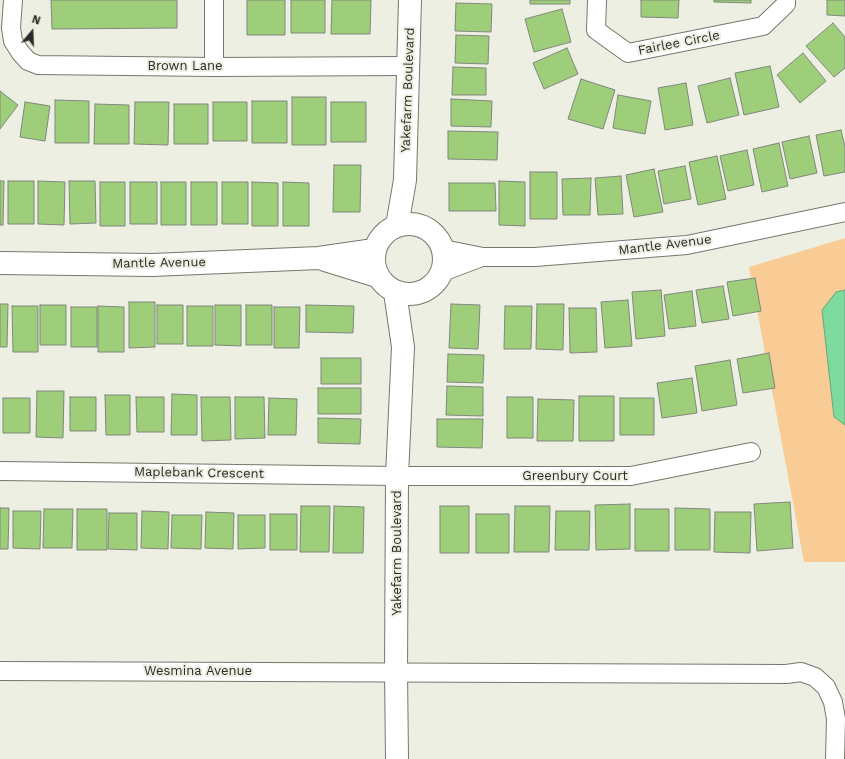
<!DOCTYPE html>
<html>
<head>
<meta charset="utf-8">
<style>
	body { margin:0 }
	#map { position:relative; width:845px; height:759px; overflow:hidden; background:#edefe2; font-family:"Work Sans",sans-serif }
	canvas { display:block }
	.north { position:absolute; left:12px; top:12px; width:40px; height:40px; -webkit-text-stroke:3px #edefe2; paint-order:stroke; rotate:19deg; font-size:11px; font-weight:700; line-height:16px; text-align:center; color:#2b2b27 }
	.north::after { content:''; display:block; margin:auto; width:14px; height:18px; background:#2b2b27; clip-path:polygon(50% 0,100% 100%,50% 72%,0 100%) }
</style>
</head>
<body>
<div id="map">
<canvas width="845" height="759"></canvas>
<div class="north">N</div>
</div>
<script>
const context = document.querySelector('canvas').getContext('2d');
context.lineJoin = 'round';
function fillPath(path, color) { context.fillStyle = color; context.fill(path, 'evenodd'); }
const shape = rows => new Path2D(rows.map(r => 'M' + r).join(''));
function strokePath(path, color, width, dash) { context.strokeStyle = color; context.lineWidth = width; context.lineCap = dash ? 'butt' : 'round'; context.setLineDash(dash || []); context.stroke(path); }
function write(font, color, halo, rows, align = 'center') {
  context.font = font + ' "Work Sans",sans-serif'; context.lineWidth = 4; context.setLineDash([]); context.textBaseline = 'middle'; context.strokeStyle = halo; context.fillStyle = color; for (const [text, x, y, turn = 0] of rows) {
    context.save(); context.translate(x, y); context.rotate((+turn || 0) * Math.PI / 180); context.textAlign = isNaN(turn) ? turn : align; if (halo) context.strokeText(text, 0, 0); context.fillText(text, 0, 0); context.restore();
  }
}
const green = shape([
	[845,238,845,562,804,562,749,267]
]);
const water = shape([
	[845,290,845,425,834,417,822,310,836,292,845,290]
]);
const building = shape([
	[51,0,177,0,177,28,52,29,51,0],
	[247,0,285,0,285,35,247,35,247,0],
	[291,0,325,0,325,33,291,33,291,0],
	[332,0,371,0,370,34,331,34,332,0],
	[530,0,570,0,570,4,530,4,530,0],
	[641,0,679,0,678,18,641,17,641,0],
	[714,0,751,0,751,3,714,2,714,0],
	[827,0,845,0,845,16,827,15,827,0],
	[456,3,492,4,491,32,455,31,456,3],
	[562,9,571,42,534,52,525,19,562,9],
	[833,23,845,37,845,68,834,77,806,46,833,23],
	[456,35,489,36,488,64,455,63,456,35],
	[567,48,578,74,544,89,533,63,567,48],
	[803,53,826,81,800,103,777,75,803,53],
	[770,66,779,107,744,115,735,73,770,66],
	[453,67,486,68,486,95,452,95,453,67],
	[730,78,739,115,707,123,698,86,730,78],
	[581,79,615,90,603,129,568,119,581,79],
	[686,83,693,125,665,130,658,88,686,83],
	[0,91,18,105,0,129,0,91],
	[618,95,651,101,645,134,613,128,618,95],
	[292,97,326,97,326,145,292,145,292,97],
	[451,99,492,101,491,127,451,126,451,99],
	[55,100,89,101,89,143,55,143,55,100],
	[252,101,287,101,287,143,252,143,252,101],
	[25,102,50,106,45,141,20,137,25,102],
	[135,102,169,102,168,145,134,144,135,102],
	[213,102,247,102,247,141,213,141,213,102],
	[331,102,366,102,366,142,331,142,331,102],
	[95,104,129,105,129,144,94,144,95,104],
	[174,104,208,104,208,144,174,144,174,104],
	[841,130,845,147,845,172,824,176,816,135,841,130],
	[448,131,498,132,497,160,448,159,448,131],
	[809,136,817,173,790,179,782,142,809,136],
	[779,143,788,186,762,192,753,149,779,143],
	[747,150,754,185,728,191,720,156,747,150],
	[717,156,726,199,698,205,689,162,717,156],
	[334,165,361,165,360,212,333,212,334,165],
	[685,166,691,199,664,204,658,171,685,166],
	[654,169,663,212,634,217,626,175,654,169],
	[530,172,557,172,557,219,530,219,530,172],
	[621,176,623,214,598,215,595,178,621,176],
	[591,178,590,215,563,215,562,179,591,178],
	[0,181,4,181,3,225,0,225,0,181],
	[8,181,34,181,34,224,8,224,8,181],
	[38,181,65,182,64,225,38,224,38,181],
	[69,181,95,181,96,223,70,224,69,181],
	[499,181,525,182,525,226,499,225,499,181],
	[100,182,125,182,125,226,100,226,100,182],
	[130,182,157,182,157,224,130,224,130,182],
	[161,182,186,182,186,225,161,225,161,182],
	[191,182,217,182,217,225,191,225,191,182],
	[222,182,248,182,248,224,222,224,222,182],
	[252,182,278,183,278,226,252,226,252,182],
	[283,182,309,183,309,226,283,226,283,182],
	[449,183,495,183,496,211,449,211,449,183],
	[755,278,761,311,733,316,727,282,755,278],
	[723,286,729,319,702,323,696,290,723,286],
	[661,290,665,336,636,339,632,292,661,290],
	[692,291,696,326,669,329,664,295,692,291],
	[628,300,632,346,605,348,601,302,628,300],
	[129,302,155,302,155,347,129,348,129,302],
	[0,304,8,304,7,347,0,347,0,304],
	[451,304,480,305,478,349,449,348,451,304],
	[537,304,564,304,563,350,536,349,537,304],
	[40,305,66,305,66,345,40,345,40,305],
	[157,305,183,305,183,344,157,344,157,305],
	[215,305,241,305,241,346,215,345,215,305],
	[246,305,272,305,272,345,246,345,246,305],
	[306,305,354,306,353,333,306,332,306,305],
	[12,306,38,306,38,352,13,352,12,306],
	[98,306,124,307,124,352,98,352,98,306],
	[187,306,213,306,213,346,187,346,187,306],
	[505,306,532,306,531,349,504,349,505,306],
	[71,307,97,307,97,347,71,347,71,307],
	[274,307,300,307,299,348,274,348,274,307],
	[569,308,596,308,597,352,570,353,569,308],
	[769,353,775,388,743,393,737,359,769,353],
	[448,354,484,355,483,383,447,382,448,354],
	[321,358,361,358,361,384,321,384,321,358],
	[730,360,737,405,702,411,695,366,730,360],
	[692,378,697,413,662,418,657,383,692,378],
	[447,386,483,387,483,416,446,415,447,386],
	[318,388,361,388,361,414,318,414,318,388],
	[37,391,64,391,63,438,36,437,37,391],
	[172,394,197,395,197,435,171,435,172,394],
	[105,395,130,395,130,435,106,435,105,395],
	[579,396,614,396,614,441,579,441,579,396],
	[70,397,96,397,96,431,70,431,70,397],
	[136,397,164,397,164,432,137,432,136,397],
	[201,397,230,397,231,440,202,441,201,397],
	[235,397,264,397,265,438,235,439,235,397],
	[507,397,533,397,533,438,507,438,507,397],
	[3,398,30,398,30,433,3,433,3,398],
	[269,398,297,399,296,435,268,435,269,398],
	[620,398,654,398,654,435,620,435,620,398],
	[538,399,574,400,573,441,537,441,538,399],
	[318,418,361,419,360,444,318,443,318,418],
	[437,419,483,419,482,448,437,447,437,419],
	[790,502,793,548,757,551,754,504,790,502],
	[630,504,630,549,596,550,595,505,630,504],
	[301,506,330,506,329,552,300,552,301,506],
	[334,506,364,507,363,553,333,553,334,506],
	[440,506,469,506,469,553,440,553,440,506],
	[515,506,550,506,549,552,514,552,515,506],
	[0,508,9,508,8,549,0,549,0,508],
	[675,508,710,509,710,550,675,550,675,508],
	[44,509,73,509,72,548,43,548,44,509],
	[77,509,107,509,107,550,77,550,77,509],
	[635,509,669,509,669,551,635,551,635,509],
	[13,511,41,511,40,549,13,548,13,511],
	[142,511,169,512,168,549,141,548,142,511],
	[556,511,590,511,589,550,555,550,556,511],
	[206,512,234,513,233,549,205,548,206,512],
	[715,512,751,512,750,553,714,552,715,512],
	[109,513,137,513,137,550,108,549,109,513],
	[270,514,297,514,297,550,270,550,270,514],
	[476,514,509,514,509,553,476,553,476,514],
	[172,515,202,515,201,549,171,548,172,515],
	[238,515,265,515,265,548,238,549,238,515]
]);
const street = shape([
	[13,0,11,28,13,41,20,52,28,61,38,65,214,67,409,66],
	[214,0,214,67],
	[597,0,596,30,628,53,763,26,786,4,786,0],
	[443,249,483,257,535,257,687,245,845,212],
	[442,272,482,257],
	[0,471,397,476,631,476,751,452],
	[0,671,786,674,801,672,815,677,826,687,833,702,836,719,835,759]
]);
const secondary = shape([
	'374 259a35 35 0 1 1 70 0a35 35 0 1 1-70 0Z',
	[397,226,405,180,410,0],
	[325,260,377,276],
	[0,263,152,265,319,258,374,250],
	[395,292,403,347,397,476,396,672,397,759]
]);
const streetNames = [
	["Fairlee Circle",679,43,-11],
	["Brown Lane",185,66],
	["Yakefarm Boulevard",408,90,-88],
	["Mantle Avenue",665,245,-7],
	["Mantle Avenue",159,263,-1],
	["Maplebank Crescent",199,473,1],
	["Greenbury Court",575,476],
	["Yakefarm Boulevard",397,553,-90],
	["Wesmina Avenue",198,671]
];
fillPath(green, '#f9cc96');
fillPath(water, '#7fda9d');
strokePath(water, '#66a67a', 1);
fillPath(building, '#9ece7a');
strokePath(building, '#80877d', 1);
strokePath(street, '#76786d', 20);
strokePath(secondary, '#76786d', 24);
strokePath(street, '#fff', 18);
strokePath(secondary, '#fff', 22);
write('13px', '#2b2b27', '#edefe2', streetNames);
</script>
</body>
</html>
